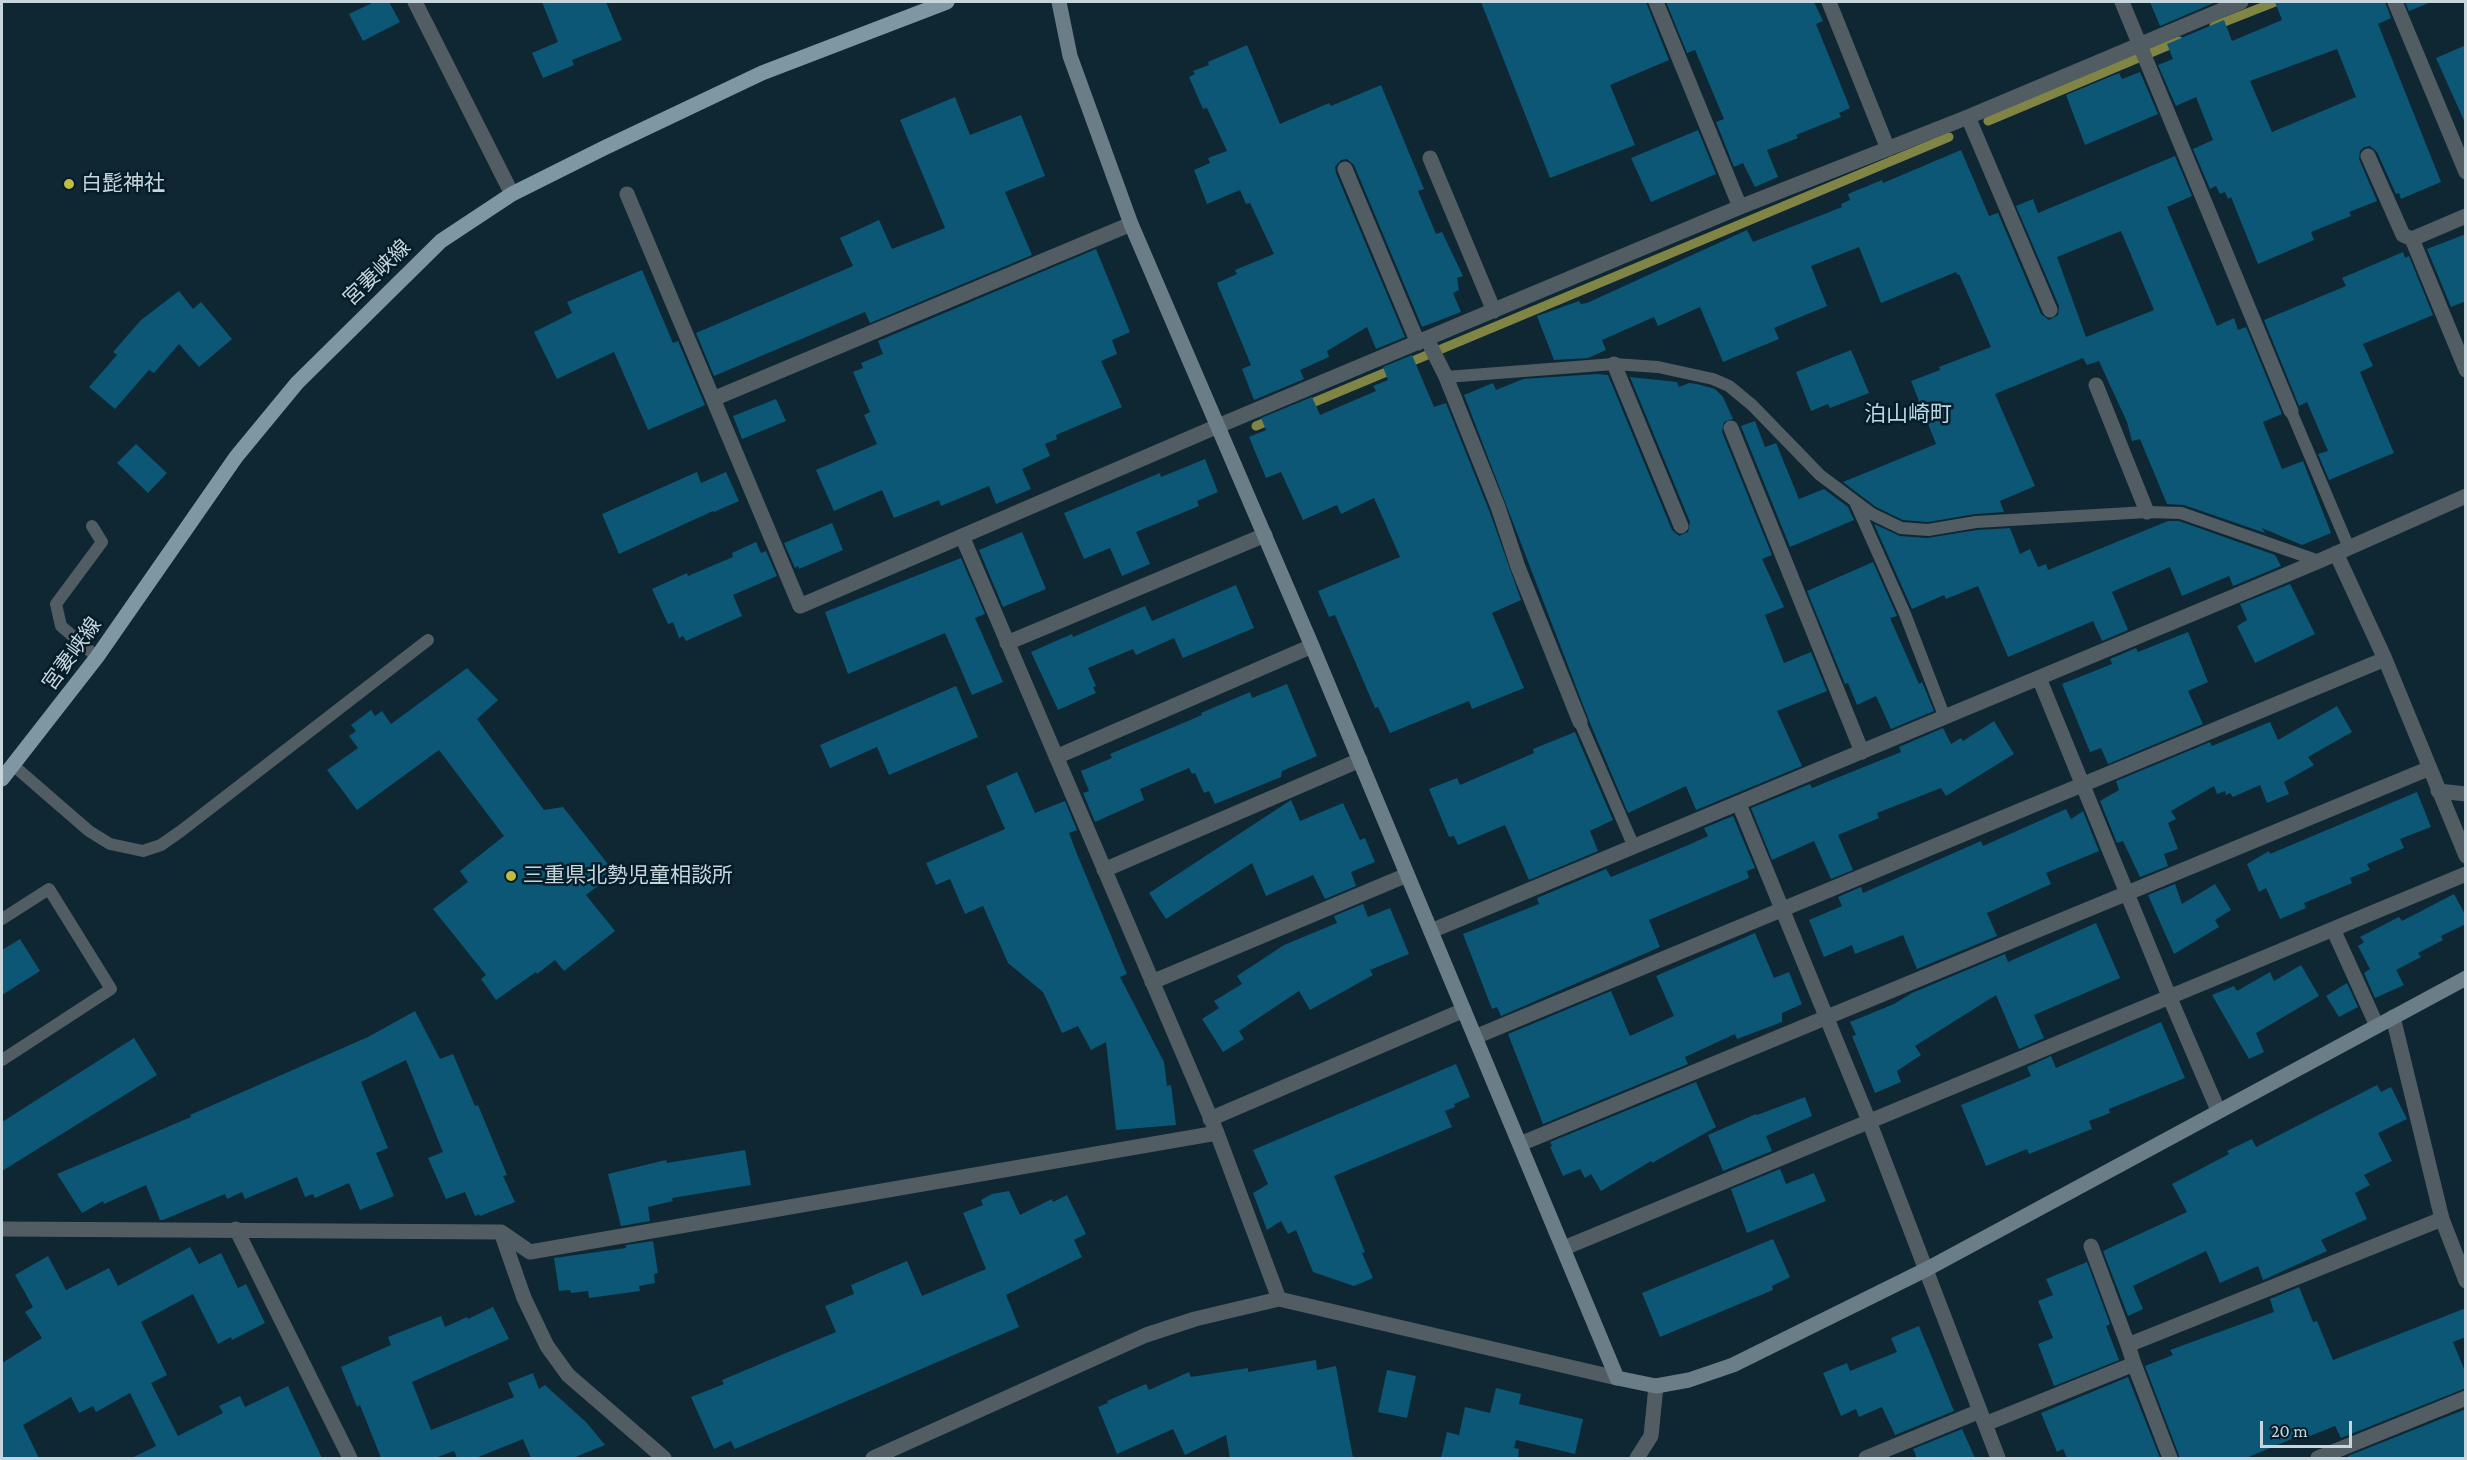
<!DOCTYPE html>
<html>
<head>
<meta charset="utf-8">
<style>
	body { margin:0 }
	#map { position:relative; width:2467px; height:1460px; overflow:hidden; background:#0e2733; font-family:"Crimson Pro",serif }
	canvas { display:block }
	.frame { position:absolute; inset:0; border:3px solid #c7d5dd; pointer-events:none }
	.scale { position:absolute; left:2260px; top:1421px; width:92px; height:27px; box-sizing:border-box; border:3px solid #c7d5dd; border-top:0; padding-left:8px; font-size:18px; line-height:21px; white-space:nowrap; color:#c7d5dd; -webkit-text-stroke:4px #041d29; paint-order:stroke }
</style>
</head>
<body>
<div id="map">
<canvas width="2467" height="1460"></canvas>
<div class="frame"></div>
<div class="scale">20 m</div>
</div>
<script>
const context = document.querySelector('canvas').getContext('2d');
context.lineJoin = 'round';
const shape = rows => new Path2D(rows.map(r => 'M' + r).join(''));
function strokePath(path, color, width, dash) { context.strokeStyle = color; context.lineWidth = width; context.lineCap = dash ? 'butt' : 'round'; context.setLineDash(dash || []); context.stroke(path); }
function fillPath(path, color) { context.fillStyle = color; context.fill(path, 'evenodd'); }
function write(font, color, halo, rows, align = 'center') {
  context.font = font + ' "Crimson Pro","Noto Sans JP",serif'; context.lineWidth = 5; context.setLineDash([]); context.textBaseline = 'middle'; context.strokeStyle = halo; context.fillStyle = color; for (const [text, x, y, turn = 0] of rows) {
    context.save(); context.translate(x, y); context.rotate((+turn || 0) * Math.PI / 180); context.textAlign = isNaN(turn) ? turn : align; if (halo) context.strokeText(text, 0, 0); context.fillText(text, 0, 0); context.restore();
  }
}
const stream = shape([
	[2214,26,2275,2],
	[1988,121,2179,41],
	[1305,406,1949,137],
	[1256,426,1273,419]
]);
const building = shape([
	[374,2,389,2,400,22,363,41,349,14],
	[542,2,606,2,622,40,572,60,574,65,543,78,532,53,558,42],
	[1481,2,1646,2,1669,60,1610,85,1635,145,1550,178],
	[1666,2,1814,2,1823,21,1816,24,1850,108,1839,113,1841,117,1796,135,1798,138,1767,150,1778,177,1755,187,1743,163,1734,167,1716,122,1724,119,1695,50,1687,53],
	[2150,2,2216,2,2160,26],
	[2275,2,2385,2,2391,18,2378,24,2441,182,2401,199,2399,193,2396,194,2377,152,2370,146,2364,147,2360,151,2359,159,2377,201,2349,212,2351,216,2311,232,2314,240,2258,264,2231,197,2228,199,2225,192,2220,194,2216,186,2210,189,2193,149,2213,140,2196,97,2176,106,2158,65,2173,59,2167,44,2224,20,2232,41,2282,20],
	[2337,49,2356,97,2272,132,2250,81],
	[2405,2,2431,2,2409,11],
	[1247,45,1280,124,1329,103,1331,106,1381,85,1424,189,1418,191,1436,234,1442,232,1463,276,1457,278,1459,290,1453,293,1461,312,1422,327,1354,165,1347,159,1341,160,1335,167,1336,173,1405,337,1376,349,1367,327,1327,351,1329,357,1300,370,1304,379,1254,400,1242,369,1251,365,1217,283,1237,274,1235,270,1274,254,1250,203,1246,204,1240,190,1207,204,1194,170,1210,163,1208,158,1227,151,1207,108,1203,109,1189,77,1195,74,1193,71,1209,65,1208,62],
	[2466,45,2466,125,2436,58],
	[2140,72,2158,114,2085,145,2066,95,2119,73,2122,79],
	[955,97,970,135,1021,115,1045,176,1005,192,1032,255,870,323,865,312,714,376,696,333,853,266,840,238,879,220,892,249,945,228,900,120],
	[1698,130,1716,174,1651,202,1631,158],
	[1961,150,1989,216,1998,213,2041,314,2049,320,2058,315,2059,306,2016,206,2033,199,2038,213,2175,156,2192,196,2167,207,2217,326,2234,318,2238,330,2246,327,2282,414,2263,422,2282,469,2303,461,2331,533,2302,545,2262,528,2265,533,2184,505,2167,504,2140,439,2132,441,2127,422,2099,361,2087,365,2083,358,1995,394,2035,486,2000,501,2004,512,1975,514,1928,522,1903,520,1876,507,1843,482,1936,444,1911,381,1940,370,1939,367,1991,347,1959,274,1957,275,1956,272,1881,303,1859,247,1811,266,1827,306,1774,328,1779,339,1723,362,1700,307,1658,326,1654,317,1602,340,1606,350,1588,358,1554,360,1537,316,1579,301,1581,304,1587,303,1747,230,1753,242,1842,207,1841,204,1850,200,1848,194,1882,180,1883,183],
	[2121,231,2154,310,2086,337,2057,257],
	[2466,234,2466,301,2451,307,2427,249],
	[1096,249,1130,332,1112,340,1117,354,1101,361,1122,407,1056,435,1057,439,1045,444,1050,456,1022,469,1031,489,996,504,989,486,941,506,939,500,894,518,882,490,834,511,816,470,877,444,864,415,870,412,853,372,863,368,861,363,883,354,878,341],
	[2403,252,2405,258,2409,256,2433,315,2363,344,2373,366,2360,372,2394,453,2329,480,2318,454,2328,451,2307,402,2299,406,2264,320,2346,286,2342,278],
	[642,270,673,343,678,341,705,405,648,430,614,352,557,379,534,332,572,313,567,302],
	[179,291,193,309,201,302,232,339,199,367,179,344,154,373,149,370,115,409,89,387,117,355,113,352,141,320],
	[1851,350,1869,393,1830,408,1828,404,1811,411,1796,372],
	[1412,355,1434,407,1446,403,1489,510,1521,600,1492,613,1524,688,1472,709,1469,701,1390,733,1378,707,1375,708,1335,615,1329,617,1318,591,1400,557,1374,498,1341,514,1337,505,1303,520,1281,472,1266,478,1249,437,1266,430,1261,418,1312,397,1320,415,1376,391,1373,386,1388,380,1383,367],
	[1597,374,1608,375,1672,530,1679,536,1688,532,1690,522,1630,377,1677,382,1679,387,1689,383,1697,384,1715,389,1723,397,1733,419,1724,422,1722,432,1772,555,1762,559,1784,607,1765,615,1784,663,1811,652,1827,691,1777,711,1802,766,1696,810,1686,786,1628,813,1590,723,1464,395,1493,383,1496,390,1523,379],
	[776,399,786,421,742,439,733,416],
	[1755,421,1765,447,1776,443,1799,499,1824,489,1848,507,1854,520,1790,547,1741,426],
	[136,444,167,473,148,493,117,463],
	[1205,459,1218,492,1197,501,1199,506,1136,532,1150,564,1122,576,1110,548,1084,559,1064,513,1160,473,1161,477],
	[697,472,701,483,726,472,739,501,714,512,713,511,619,554,602,514],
	[2168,521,2179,521,2275,555,2281,566,2233,586,2229,576,2182,596,2170,567,2112,592,2128,630,2102,641,2093,621,2008,657,1978,586,1946,599,1944,595,1912,609,1874,524,1900,536,1927,538,1977,530,2010,528,2020,554,2030,549,2038,567,2046,564,2048,570],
	[832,523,843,550,799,569,798,566,795,568,784,543],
	[1022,532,1046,589,1003,607,979,550],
	[756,542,761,553,766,551,777,576,733,595,742,616,686,641,683,636,679,638,673,622,668,624,652,589,687,573,688,576,733,557,732,553],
	[961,558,985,614,975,618,1003,682,972,695,945,633,848,674,825,612],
	[1873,562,1897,616,1890,618,1919,684,1922,682,1934,711,1891,729,1876,696,1857,705,1848,683,1845,684,1807,591],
	[2290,584,2315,634,2255,663,2237,626,2247,620,2240,604],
	[1236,585,1254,628,1183,658,1174,638,1136,655,1133,649,1088,668,1096,686,1093,687,1096,693,1058,710,1031,652,1072,634,1073,637,1145,606,1152,621],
	[2188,632,2208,682,2188,691,2203,724,2108,764,2101,748,2090,752,2062,684,2112,664,2110,659,2136,648,2138,652],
	[467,668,498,700,477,719,544,810,563,807,615,873,586,895,615,931,564,971,555,960,537,974,536,972,496,1000,481,979,486,975,433,909,468,882,460,871,504,836,439,750,357,810,327,770,358,748,349,736,356,731,351,725,371,710,375,716,382,711,391,724],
	[1287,684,1317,756,1282,771,1281,777,1215,804,1209,791,1204,793,1195,773,1192,774,1189,768,1140,789,1144,800,1095,822,1083,793,1089,791,1081,771,1112,758,1110,754,1202,715,1201,713,1250,692,1252,698],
	[956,686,978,737,889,775,877,747,830,768,820,745],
	[2337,706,2352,732,2308,757,2314,765,2284,782,2289,794,2267,803,2260,785,2233,797,2230,793,2226,795,2225,791,2217,794,2214,786,2171,811,2176,819,2168,823,2178,849,2164,854,2168,866,2140,877,2123,841,2117,843,2100,801,2119,790,2116,781,2210,742,2212,746,2270,722,2278,740],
	[1994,721,2014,754,1946,796,1941,788,1877,813,1879,818,1838,835,1853,870,1831,879,1814,841,1772,860,1751,808,1810,784,1812,788,1901,752,1899,747,1943,728,1951,744,1961,738,1963,741],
	[1575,732,1613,820,1590,831,1598,851,1529,880,1505,825,1458,845,1454,836,1449,837,1429,789,1457,778,1460,785,1534,753,1533,749],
	[1017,772,1035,813,1065,801,1077,830,1069,833,1077,854,1127,974,1120,977,1164,1062,1167,1086,1171,1085,1176,1125,1116,1130,1106,1042,1091,1050,1078,1026,1062,1033,1043,992,1008,963,983,906,965,914,950,879,936,885,926,863,1005,829,986,786],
	[2417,792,2431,827,2400,839,2404,848,2367,864,2370,870,2350,878,2352,883,2304,903,2306,908,2280,919,2266,888,2259,892,2247,864,2269,851,2270,854],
	[1291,800,1300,821,1343,803,1360,840,1365,838,1375,862,1351,872,1356,886,1325,899,1313,875,1266,896,1252,863,1166,919,1149,893],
	[2066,809,2071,819,2083,811,2099,851,2046,873,2051,884,1987,913,1997,936,1917,969,1903,935,1855,954,1852,945,1824,957,1809,920,1842,906,1838,897,1861,887,1863,893,1981,841,1983,846],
	[1733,816,1755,868,1747,871,1749,878,1649,920,1660,947,1501,1016,1497,1007,1492,1009,1463,934,1539,904,1537,898,1606,869,1611,877,1686,846,1708,836,1704,828],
	[2175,884,2182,904,2215,884,2231,910,2215,920,2219,927,2174,954,2148,895],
	[2454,894,2466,916,2466,924,2441,936,2443,940,2418,953,2421,957,2396,970,2404,985,2375,998,2364,973,2370,969,2358,946,2364,942,2360,937,2399,917,2402,921],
	[1363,904,1368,917,1390,908,1409,954,1370,970,1373,975,1310,1010,1299,991,1239,1031,1244,1039,1223,1052,1202,1019,1219,1008,1214,1001,1242,984,1237,976,1284,945,1337,923,1334,916],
	[2096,923,2120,978,2034,1015,2044,1038,2019,1049,1996,995,1915,1046,1921,1055,1897,1071,1901,1082,1875,1093,1852,1036,1856,1035,1850,1022,1894,1004,1912,993,2005,954,2008,962],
	[1755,933,1774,978,1789,972,1802,1004,1782,1013,1782,1022,1737,1039,1735,1034,1685,1057,1688,1064,1543,1124,1508,1034,1611,991,1630,1036,1674,1016,1656,976],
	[20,939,40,971,2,995,2,950],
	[2301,965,2319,996,2256,1033,2264,1052,2249,1059,2212,995,2234,986,2237,991,2270,972,2274,981],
	[2347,983,2358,1007,2339,1017,2326,996],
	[415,1011,440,1059,453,1054,475,1106,478,1105,507,1175,503,1176,515,1202,480,1216,479,1214,475,1216,465,1192,446,1199,428,1158,443,1152,406,1060,361,1082,388,1148,376,1153,394,1196,360,1210,349,1183,315,1198,313,1194,305,1197,297,1177,245,1199,242,1192,227,1199,225,1194,163,1220,160,1220,146,1185,104,1204,103,1201,82,1213,57,1174,191,1117,190,1115,368,1037],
	[2161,1022,2185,1078,2109,1109,2110,1113,2089,1121,2092,1129,2029,1154,2027,1149,1986,1166,1961,1105,2031,1076,2027,1067,2051,1056,2056,1068],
	[134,1038,157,1075,2,1171,2,1122],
	[1456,1064,1470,1097,1454,1104,1455,1107,1445,1111,1452,1127,1334,1176,1365,1252,1362,1253,1373,1278,1354,1286,1313,1272,1296,1230,1288,1234,1281,1221,1267,1230,1253,1193,1268,1184,1253,1150],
	[1696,1082,1716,1127,1652,1163,1651,1161,1601,1191,1591,1174,1585,1178,1580,1169,1563,1176,1550,1147,1552,1146,1550,1142],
	[2377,1085,2381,1092,2391,1087,2407,1119,2378,1133,2392,1161,2364,1175,2370,1185,2355,1193,2367,1219,2321,1240,2327,1251,2263,1280,2258,1266,2220,1283,2206,1251,2133,1286,2143,1309,2128,1316,2103,1251,2187,1212,2172,1184,2229,1154,2227,1151,2252,1139,2256,1147],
	[1805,1097,1812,1116,1766,1136,1772,1151,1723,1171,1708,1135,1756,1114,1757,1115],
	[745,1150,751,1185,672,1198,673,1201,648,1207,650,1221,621,1226,608,1174,666,1160,667,1163],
	[1780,1169,1786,1184,1814,1173,1826,1201,1747,1233,1731,1189],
	[1009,1191,1020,1215,1052,1199,1053,1202,1067,1195,1086,1234,1074,1240,1082,1257,1006,1295,1019,1327,735,1449,731,1441,714,1449,691,1397,724,1384,722,1380,836,1332,825,1306,854,1294,851,1285,907,1261,922,1296,986,1269,963,1213,983,1205,981,1200,992,1194],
	[1773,1239,1790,1277,1772,1286,1773,1290,1660,1337,1642,1293],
	[653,1241,658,1273,654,1274,655,1283,639,1286,640,1291,589,1298,588,1291,571,1293,570,1290,559,1291,554,1258,626,1248,626,1245],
	[190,1247,199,1264,221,1253,238,1288,246,1284,265,1323,232,1340,231,1337,218,1344,193,1294,141,1322,167,1375,151,1383,178,1436,223,1413,219,1406,240,1396,245,1407,288,1386,322,1458,132,1458,156,1446,130,1393,96,1412,93,1406,79,1413,71,1397,23,1425,39,1458,2,1458,2,1363,42,1338,25,1312,33,1307,15,1275,48,1256,66,1290,109,1268,118,1286],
	[2087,1262,2110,1324,2106,1326,2119,1360,2054,1386,2038,1344,2053,1338,2038,1301,2053,1295,2046,1279],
	[2299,1287,2313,1322,2317,1321,2333,1360,2466,1308,2466,1337,2453,1342,2466,1374,2466,1388,2341,1438,2335,1426,2305,1438,2304,1434,2246,1458,2180,1458,2145,1366,2173,1355,2170,1350,2274,1312,2270,1299],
	[493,1307,509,1339,412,1382,431,1430,514,1397,508,1383,533,1373,539,1389,545,1385,587,1423,605,1445,573,1458,531,1458,523,1439,476,1458,457,1458,454,1451,435,1458,381,1458,360,1405,357,1407,341,1367,391,1345,388,1337,441,1316,445,1327,467,1317,468,1319],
	[1919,1326,1954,1411,1895,1435,1882,1407,1859,1417,1856,1409,1841,1416,1823,1373,1847,1363,1850,1371,1897,1352,1891,1338],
	[1316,1360,1317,1370,1336,1366,1353,1458,1230,1458,1226,1435,1185,1455,1173,1429,1117,1454,1098,1407,1108,1403,1107,1401,1146,1384,1149,1390,1189,1372,1191,1377,1248,1368,1248,1372],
	[1387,1370,1416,1376,1407,1418,1378,1412],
	[2128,1377,2160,1458,2067,1458,2063,1449,2057,1452,2041,1413],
	[1496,1388,1521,1394,1519,1404,1583,1419,1575,1454,1516,1440,1514,1448,1519,1449,1518,1458,1441,1458,1447,1432,1459,1435,1465,1407,1490,1413],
	[2466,1409,2466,1458,2349,1458,2348,1456],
	[1962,1429,1975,1458,1917,1458,1913,1449]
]);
const lane = shape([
	[1446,377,1614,364,1658,367,1713,379,1729,386,1752,405,1820,475,1872,514,1901,528,1928,530,1976,522,2147,512,2181,513,2319,561],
	[2291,411,2349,548],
	[1856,504,1905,614,1945,718],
	[92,526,102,542,56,604,61,626,97,657],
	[1580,722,1634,847],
	[14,766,89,831,110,844,143,851,161,845,181,831,428,640],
	[2,919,49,889,111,989,2,1060]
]);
const street = shape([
	[415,2,512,194],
	[1656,2,1740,207],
	[1829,2,1888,149],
	[2122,2,2291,411],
	[2395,2,2466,172],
	[1968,117,2050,310],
	[2368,156,2403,235,2412,239,2466,216],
	[1430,158,1494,311],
	[1345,169,1418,343],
	[627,194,800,606,1218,426,1740,207,1968,117,2241,2],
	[2412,239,2466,370],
	[1427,339,1446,377,1498,507,1518,567,1580,722],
	[1614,364,1681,526],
	[2096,385,2147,512],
	[713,399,1131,224],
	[1731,428,1862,752],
	[962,536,1217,1133,1279,1299],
	[2336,553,2385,659,2466,856],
	[1007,643,1265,535],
	[2039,678,2169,996,2218,1110],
	[1056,757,1312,646],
	[2438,791,2466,794],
	[1739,804,1869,1121,1998,1458],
	[1104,870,1360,760],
	[2333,929,2377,1026],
	[1431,931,2319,561,2466,496],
	[1152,982,1407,875],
	[2393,1017,2442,1219,2466,1281],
	[1475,1037,2385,659],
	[1210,1119,1464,1010],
	[1520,1144,2430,768],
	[2,1229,501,1232,530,1252,1217,1133],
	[236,1229,350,1458],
	[501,1232,524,1298,547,1346,568,1375,664,1458],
	[2091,1246,2128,1345],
	[1564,1248,2466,874],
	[2134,1364,2128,1345,2442,1219],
	[1985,1424,2134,1364,2170,1458],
	[873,1458,1146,1335,1195,1319,1279,1299,1617,1378],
	[1637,1458,1651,1436,1656,1386],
	[1866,1458,1980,1411],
	[2318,1458,2466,1398]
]);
const secondary = shape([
	[1059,2,1070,56,1131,224,1312,646,1617,1378,1656,1386,1689,1380,1733,1365,1927,1269,2466,978]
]);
const primary = shape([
	[2,779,97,657,236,457,297,383,441,241,512,194,604,148,762,73,947,2]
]);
const markers = [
	[69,184,6,"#bfbe41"],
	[511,876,6,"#bfbe41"]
];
const poiNames = [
	["白髭神社",81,184],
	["三重県北勢児童相談所",523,876]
];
const streetNames = [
	["宮妻峡線",377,273,-44],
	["宮妻峡線",72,654,-54]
];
const neighbourhoodNames = [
	["泊山崎町",1908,414]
];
strokePath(stream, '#808444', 9);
fillPath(building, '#0c5775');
strokePath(lane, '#525d63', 12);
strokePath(street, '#525d63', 15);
strokePath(secondary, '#6b7d87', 15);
strokePath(primary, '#7f96a3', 15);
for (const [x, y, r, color] of markers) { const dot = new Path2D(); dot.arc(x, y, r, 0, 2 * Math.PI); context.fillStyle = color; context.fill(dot); strokePath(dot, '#041d29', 2); }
write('21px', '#c7d5dd', '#041d29', poiNames, 'left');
write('21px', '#c7d5dd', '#041d29', streetNames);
write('22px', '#bad7e7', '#041d29', neighbourhoodNames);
</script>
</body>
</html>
